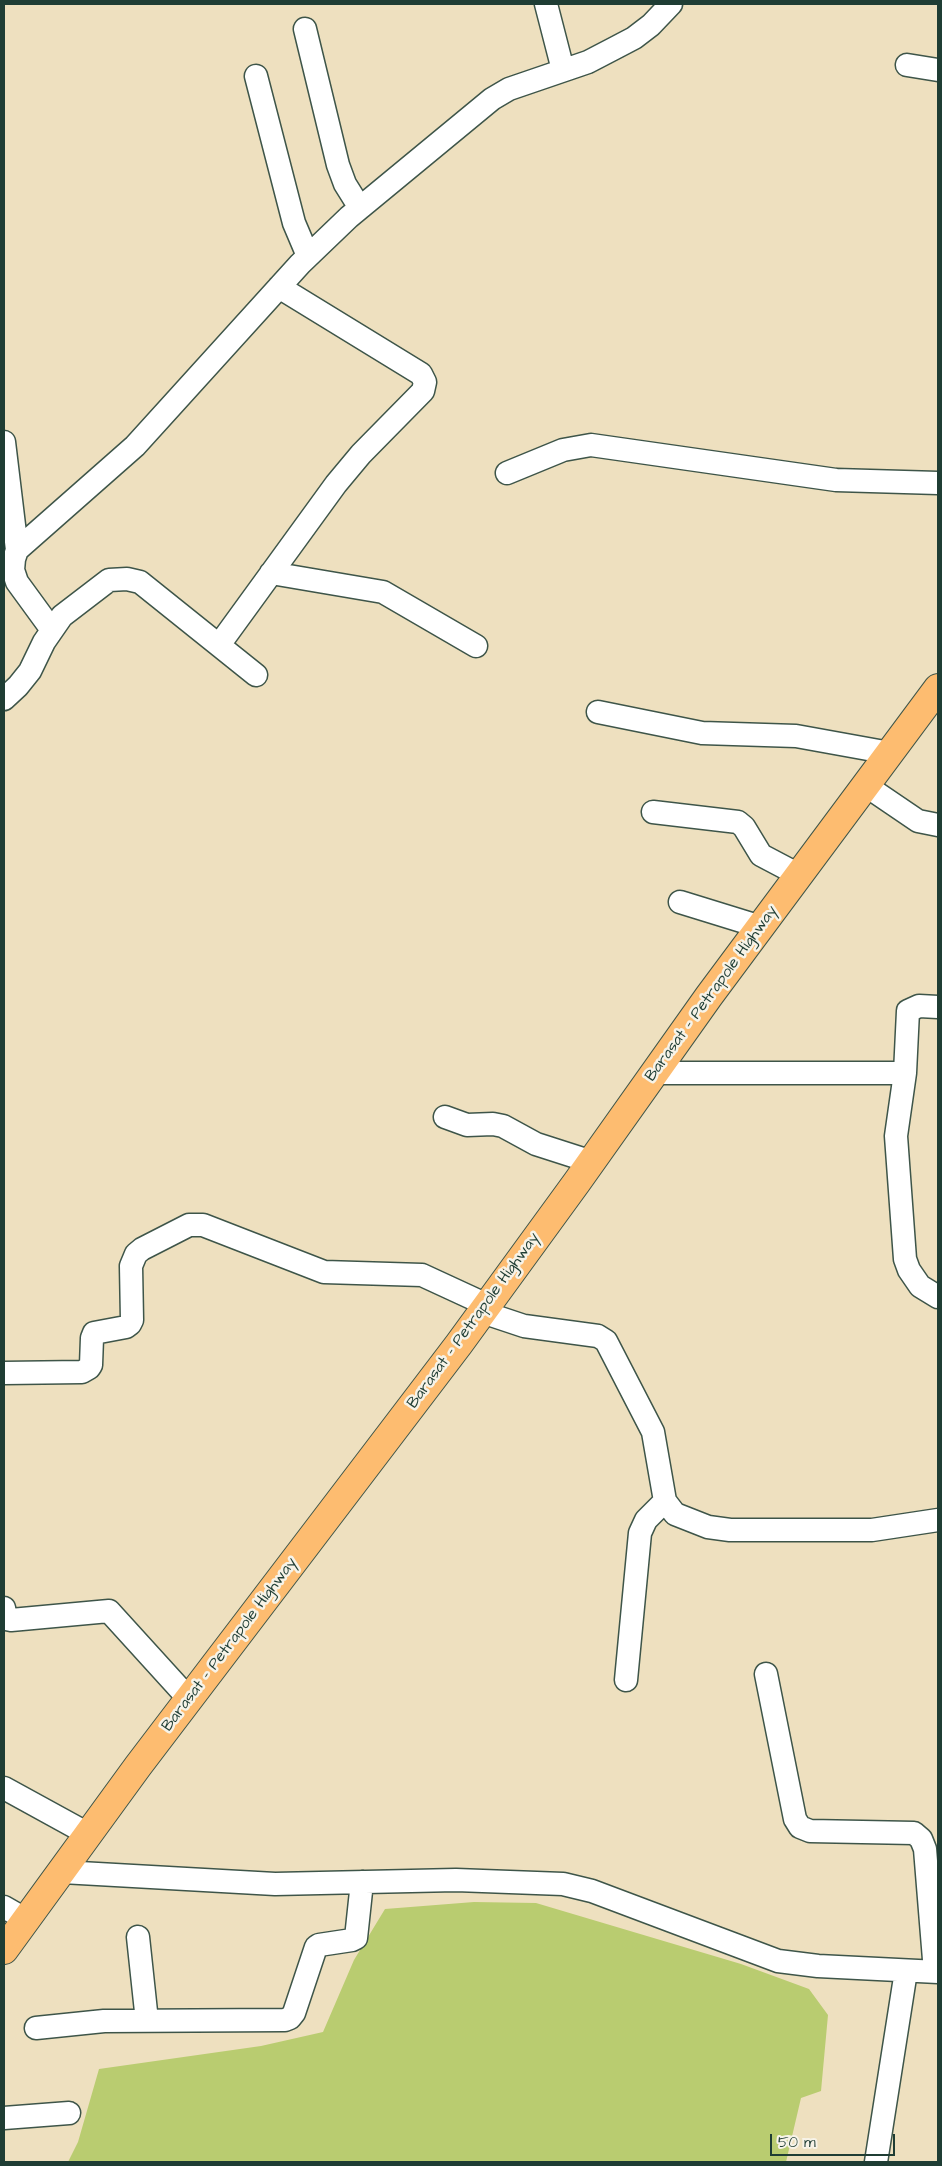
<!DOCTYPE html>
<html>
<head>
<meta charset="utf-8">
<style>
	body { margin:0 }
	#map { position:relative; width:942px; height:2166px; overflow:hidden; background:#eee0bf; font-family:"Architects Daughter",sans-serif }
	canvas { display:block }
	.frame { position:absolute; inset:0; border:5px solid #1f3d34; pointer-events:none }
	.scale { position:absolute; left:770px; top:2134px; width:125px; height:22px; box-sizing:border-box; border:2px solid #1f3d34; border-top:0; padding-left:6px; font-size:15px; line-height:18px; white-space:nowrap; color:#1f3d34; -webkit-text-stroke:4px #f7f3e8; paint-order:stroke }
</style>
</head>
<body>
<div id="map">
<canvas width="942" height="2166"></canvas>
<div class="frame"></div>
<div class="scale">50 m</div>
</div>
<script>
const context = document.querySelector('canvas').getContext('2d');
context.lineJoin = 'round';
function fillPath(path, color) { context.fillStyle = color; context.fill(path, 'evenodd'); }
const shape = rows => new Path2D(rows.map(r => 'M' + r).join(''));
function strokePath(path, color, width, dash) { context.strokeStyle = color; context.lineWidth = width; context.lineCap = dash ? 'butt' : 'round'; context.setLineDash(dash || []); context.stroke(path); }
function write(font, color, halo, rows, align = 'center') {
  context.font = font + ' "Architects Daughter",sans-serif'; context.lineWidth = 5; context.setLineDash([]); context.textBaseline = 'middle'; context.strokeStyle = halo; context.fillStyle = color; for (const [text, x, y, turn = 0] of rows) {
    context.save(); context.translate(x, y); context.rotate((+turn || 0) * Math.PI / 180); context.textAlign = isNaN(turn) ? turn : align; if (halo) context.strokeText(text, 0, 0); context.fillText(text, 0, 0); context.restore();
  }
}
const green = shape([
	[474,1902,536,1903,741,1964,809,1989,828,2015,821,2091,801,2098,786,2162,68,2162,78,2142,99,2069,261,2046,323,2032,354,1960,385,1909]
]);
const minor = shape([
	[546,4,563,70],
	[305,29,338,165,345,184,360,208],
	[907,65,938,70],
	[256,76,294,223,308,256],
	[4,442,17,550],
	[507,473,563,450,591,445,836,480,938,483],
	[271,573,383,592,476,646],
	[52,630,17,582,13,570,14,559,17,550,135,446,300,264,349,217,492,99,509,89,588,62,613,49,634,38,651,25,671,4],
	[219,645,336,484,361,454,423,391,425,382,421,374,279,287],
	[4,699,18,686,30,671,44,642,62,616,109,580,127,579,140,582,256,675],
	[598,712,702,733,796,736,890,753],
	[865,785,918,821,938,825],
	[653,812,738,822,744,827,761,855,799,875],
	[680,902,761,927],
	[654,1073,905,1073,896,1136,905,1259,909,1270,920,1286,938,1297],
	[905,1073,908,1011,919,1006,938,1007],
	[445,1117,467,1125,493,1124,503,1126,536,1144,592,1162],
	[482,1312,524,1326,598,1336,606,1341,653,1432,665,1501,675,1514,708,1527,730,1530,872,1530,938,1520],
	[4,1373,82,1372,89,1368,91,1365,92,1338,94,1333,126,1327,130,1324,132,1320,131,1266,136,1254,142,1249,189,1225,203,1225,324,1272,422,1275,487,1305],
	[4,1608,6,1619,11,1620,109,1611,189,1699],
	[766,1674,795,1819,800,1827,810,1831,914,1833,921,1839,925,1849,935,1972],
	[626,1680,640,1533,646,1520,665,1501],
	[4,1788,88,1834],
	[62,1872,275,1884,456,1880,563,1884,592,1891,778,1961,818,1966,938,1972],
	[4,1907,25,1919],
	[138,1937,147,2021],
	[36,2028,104,2021,285,2020,290,2018,294,2013,316,1947,319,1945,352,1940,356,1938,362,1882],
	[4,2118,69,2113],
	[876,2162,906,1971]
]);
const highway = shape([
	[4,1950,138,1766,459,1344,577,1182,709,996,938,688]
]);
const streetNames = [
	["Barasat - Petrapole Highway",712,994,-54],
	["Barasat - Petrapole Highway",474,1321,-54],
	["Barasat - Petrapole Highway",230,1645,-53]
];
fillPath(green, '#b9cc70');
strokePath(minor, '#3e5549', 25);
strokePath(highway, '#3e5549', 30);
strokePath(minor, '#fff', 22);
strokePath(highway, '#fdbc70', 28);
write('16px', '#1f3d34', '#f7f3e8', streetNames);
</script>
</body>
</html>
